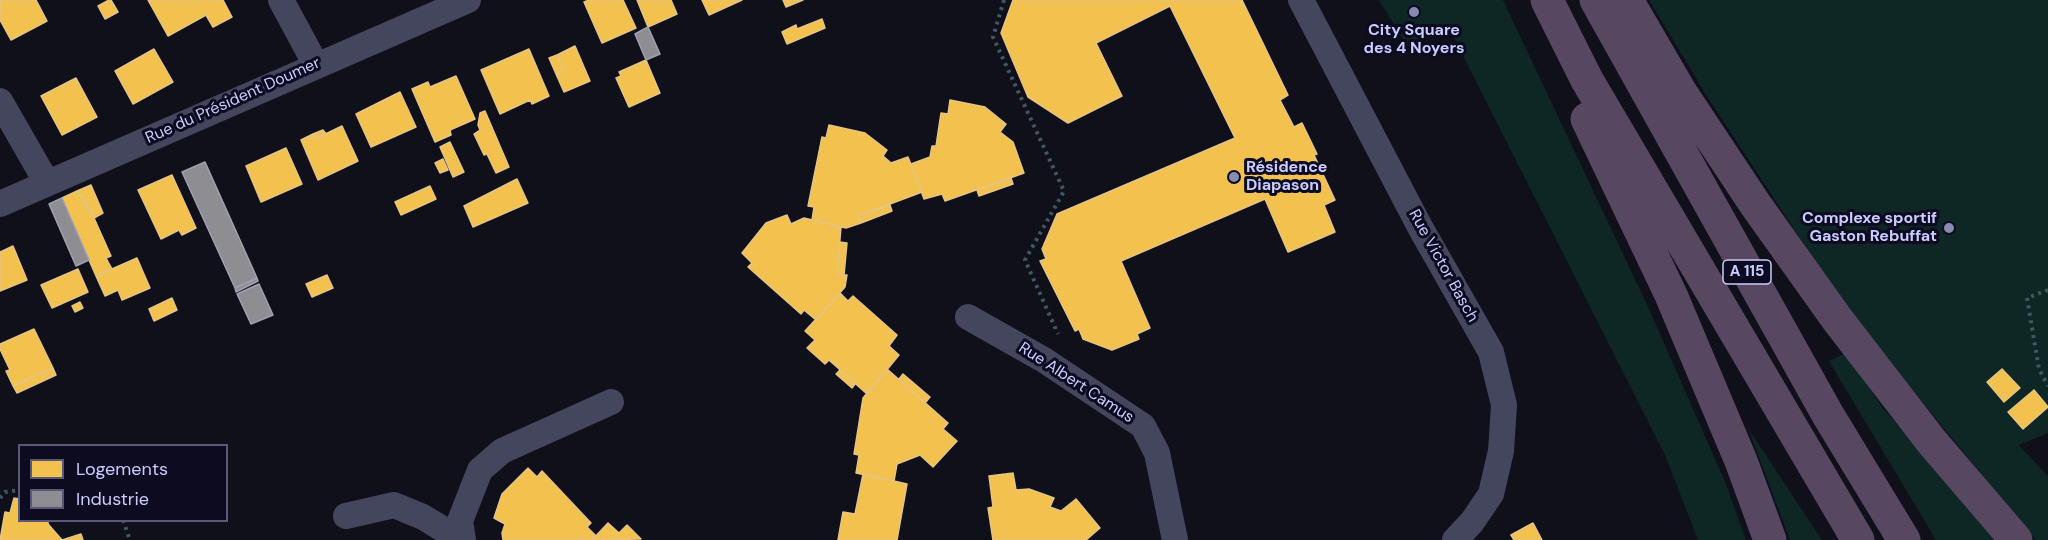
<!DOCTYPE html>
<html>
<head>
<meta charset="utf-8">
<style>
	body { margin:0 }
	#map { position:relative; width:2048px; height:540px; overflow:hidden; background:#10101b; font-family:"DM Sans",sans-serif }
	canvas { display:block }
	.legend { position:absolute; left:18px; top:444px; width:210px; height:78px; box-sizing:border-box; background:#0c0b20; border:2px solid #585879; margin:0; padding:8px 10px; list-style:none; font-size:18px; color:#cacbff }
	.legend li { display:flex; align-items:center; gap:12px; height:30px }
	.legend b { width:30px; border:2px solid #585879 }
</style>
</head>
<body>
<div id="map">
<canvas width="2048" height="540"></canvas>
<ul class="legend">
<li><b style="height:16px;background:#f2c14e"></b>Logements</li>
<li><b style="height:16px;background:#8d8d92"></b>Industrie</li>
</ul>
</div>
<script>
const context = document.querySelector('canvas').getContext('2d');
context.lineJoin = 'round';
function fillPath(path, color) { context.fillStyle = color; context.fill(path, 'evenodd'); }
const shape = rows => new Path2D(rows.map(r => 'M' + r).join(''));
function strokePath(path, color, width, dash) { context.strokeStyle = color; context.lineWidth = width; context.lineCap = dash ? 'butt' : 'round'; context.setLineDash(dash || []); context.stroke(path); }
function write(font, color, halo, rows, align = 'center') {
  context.font = font + ' "DM Sans",sans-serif'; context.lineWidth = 6; context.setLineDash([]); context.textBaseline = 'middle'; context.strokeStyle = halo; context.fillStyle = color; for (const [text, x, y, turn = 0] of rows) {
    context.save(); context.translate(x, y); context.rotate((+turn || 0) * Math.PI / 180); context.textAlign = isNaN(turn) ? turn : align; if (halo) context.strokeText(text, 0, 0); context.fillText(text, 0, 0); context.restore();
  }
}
const green = shape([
	[1379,0,1503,0,1649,309,1726,484,1746,540,1698,540,1665,455,1447,24,1407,46],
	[1649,0,2048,0,2048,433,2019,445,2048,476,2048,540,2036,540,1852,317,1708,98],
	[1846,353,1882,407,1997,540,1936,540,1829,361],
	[1748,428,1822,540,1790,540]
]);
const homes = shape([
	[0,0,36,0,47,21,11,40,0,20,0,0],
	[109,0,111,0,118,12,105,19,98,6,109,0],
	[148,0,223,0,232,17,213,27,206,15,168,36,148,0],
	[589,0,623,0,636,28,602,43,584,2,589,0],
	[637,0,671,0,677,14,648,27,637,0],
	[702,0,742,0,709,15,702,0],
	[783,0,803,0,786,7,783,0],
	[1013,0,1242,0,1288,95,1280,100,1294,127,1302,123,1317,154,1314,155,1335,200,1324,205,1335,232,1288,252,1265,199,1121,261,1150,328,1137,334,1139,339,1112,350,1083,339,1079,329,1075,331,1040,261,1046,259,1042,249,1057,214,1235,138,1170,6,1096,43,1122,96,1068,123,1028,97,1001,33,1013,0],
	[822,19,825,28,787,44,782,32,796,25,797,29,822,19],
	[575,46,590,81,564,92,556,74,564,70,557,55,575,46],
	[154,49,173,82,133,104,115,71,154,49],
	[529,49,549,96,532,104,530,100,500,114,481,70,529,49],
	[557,55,564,70,556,74,549,58,557,55],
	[646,60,660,93,629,107,616,78,621,76,619,72,646,60],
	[456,76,475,119,450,130,451,135,435,142,412,89,428,82,430,87,456,76],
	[76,78,97,117,62,135,41,96,76,78],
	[400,92,416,127,371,147,356,114,400,92],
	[950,100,985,107,1006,124,1000,132,1013,142,1024,173,945,201,942,194,924,199,911,164,930,157,932,146,936,146,941,113,948,114,950,100],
	[485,111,509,167,496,173,487,154,484,155,474,134,480,130,478,125,480,113,485,111],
	[829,125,865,133,887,150,883,156,891,163,908,157,922,192,858,216,861,223,846,228,812,220,814,207,808,206,822,137,826,138,829,125],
	[342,126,358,161,318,180,301,140,313,134,315,139,342,126],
	[323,130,326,134,315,139,313,134,323,130],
	[450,142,464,172,453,177,440,147,450,142],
	[286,148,302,184,261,202,246,166,286,148],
	[443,159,448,170,440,173,435,163,443,159],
	[172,175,196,228,182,235,179,230,161,239,138,190,172,175],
	[1011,178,1013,184,979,196,977,190,1011,178],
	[517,179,528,203,473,227,464,206,517,179],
	[91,185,103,213,94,218,82,195,79,196,77,191,91,185],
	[430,186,436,199,401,215,395,202,430,186],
	[77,191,79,196,82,195,88,210,90,209,111,256,106,258,112,269,96,276,62,198,77,191],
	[890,205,892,211,861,223,858,216,890,205],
	[787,215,791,224,804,218,841,227,837,275,847,275,845,287,816,320,804,310,801,314,748,267,752,263,742,253,766,223,787,215],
	[840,242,847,243,844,275,837,275,840,242],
	[13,246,27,280,0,291,0,252,13,246],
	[137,258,150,288,122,300,118,290,105,296,96,276,137,258],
	[78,269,88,292,52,308,41,285,78,269],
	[327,275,333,288,312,297,306,284,327,275],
	[840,293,848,301,853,296,897,335,889,346,899,355,867,394,829,360,825,364,807,348,815,340,805,331,840,293],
	[172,298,177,310,154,321,149,309,172,298],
	[80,302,83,308,75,312,72,306,80,302],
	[34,329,53,368,13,386,6,371,10,370,0,349,0,344,34,329],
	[53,368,56,375,17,393,13,386,53,368],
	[887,369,948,423,943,429,957,441,933,467,920,455,897,464,894,481,856,473,859,455,854,454,863,398,887,369],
	[2002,369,2020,388,2004,402,1987,382,2002,369],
	[840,370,855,384,852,388,836,374,840,370],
	[903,374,930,397,925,403,899,379,903,374],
	[2034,390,2048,407,2023,429,2008,412,2034,390],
	[528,468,537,477,542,471,591,523,587,527,596,536,592,540,503,540,502,533,505,524,494,518,502,494,528,468],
	[1013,473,1016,490,1029,489,1054,498,1050,507,1061,511,1076,499,1100,528,1086,540,993,540,988,508,993,507,989,476,1013,473],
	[863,474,907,484,897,540,838,540,843,512,855,514,863,474],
	[14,498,20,499,20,520,48,520,48,524,62,540,0,540,5,512,10,513,14,498],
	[608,523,619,533,627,525,641,539,592,540,608,523],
	[1533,523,1542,540,1514,540,1511,535,1533,523],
	[81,534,83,540,62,540,81,534]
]);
const industry = shape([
	[648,27,660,54,646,60,635,34,648,27],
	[205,162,257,278,235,288,182,172,205,162],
	[62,198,89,260,76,266,49,204,62,198],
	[257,278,258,281,236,292,235,288,257,278],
	[259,284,273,315,251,324,237,294,259,284]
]);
const path = shape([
	[1004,0,993,37,1064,191,1025,260,1058,334],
	[2048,290,2027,298,2039,369,2048,386],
	[0,498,5,492,20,490],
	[123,520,130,540]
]);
const street = shape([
	[281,0,316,65],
	[1301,0,1420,227,1491,352,1504,405,1501,451,1491,494,1472,522,1455,540],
	[0,101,47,183],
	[0,204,468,0],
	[968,317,1044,360,1143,426,1157,453,1175,540],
	[346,516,394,505,423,517,446,531,452,540],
	[463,540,460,521,480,470,502,451,611,402]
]);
const highway = shape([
	[1547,0,1587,80,1858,540],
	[1596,0,1828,415,1904,540],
	[1627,0,1680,91,1755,204,1837,319,1932,442,2016,540],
	[1587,119,1671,295,1741,461,1770,540]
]);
const markers = [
	[1414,12,6,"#898aaf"],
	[1234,177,6,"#898aaf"],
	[1949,228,6,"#898aaf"]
];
const shields = [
	[1747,272,48]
];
const shieldNames = [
	["A 115",1747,272]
];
const poiNames = [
	["City Square",1414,31],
	["des 4 Noyers",1414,49],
	["Résidence",1246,168,"left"],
	["Diapason",1246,186,"left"],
	["Complexe sportif",1937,219,"right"],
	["Gaston Rebuffat",1937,237,"right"]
];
const streetNames = [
	["Rue du Président Doumer",233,101,-24],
	["Rue Victor Basch",1443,266,61],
	["Rue Albert Camus",1076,383,33]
];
fillPath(green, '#0e2624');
fillPath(homes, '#f2c14e');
strokePath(homes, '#e6c483', 1.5);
fillPath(industry, '#8d8d92');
strokePath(industry, '#9fa0b3', 1.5);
strokePath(path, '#435661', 4, [3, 4.5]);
strokePath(street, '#43465d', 26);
strokePath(highway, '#584761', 33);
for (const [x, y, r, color] of markers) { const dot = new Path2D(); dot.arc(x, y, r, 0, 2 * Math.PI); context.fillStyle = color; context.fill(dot); strokePath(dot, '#0c0b20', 2); }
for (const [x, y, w] of shields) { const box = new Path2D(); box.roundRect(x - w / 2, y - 12, w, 24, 4.5); context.fillStyle = '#0c0b20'; context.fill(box); strokePath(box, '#cacbff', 1.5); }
write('bold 15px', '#cacbff', null, shieldNames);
write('bold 16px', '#cacbff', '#0c0b20', poiNames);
write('16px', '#cacbff', '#0c0b20', streetNames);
</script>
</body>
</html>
